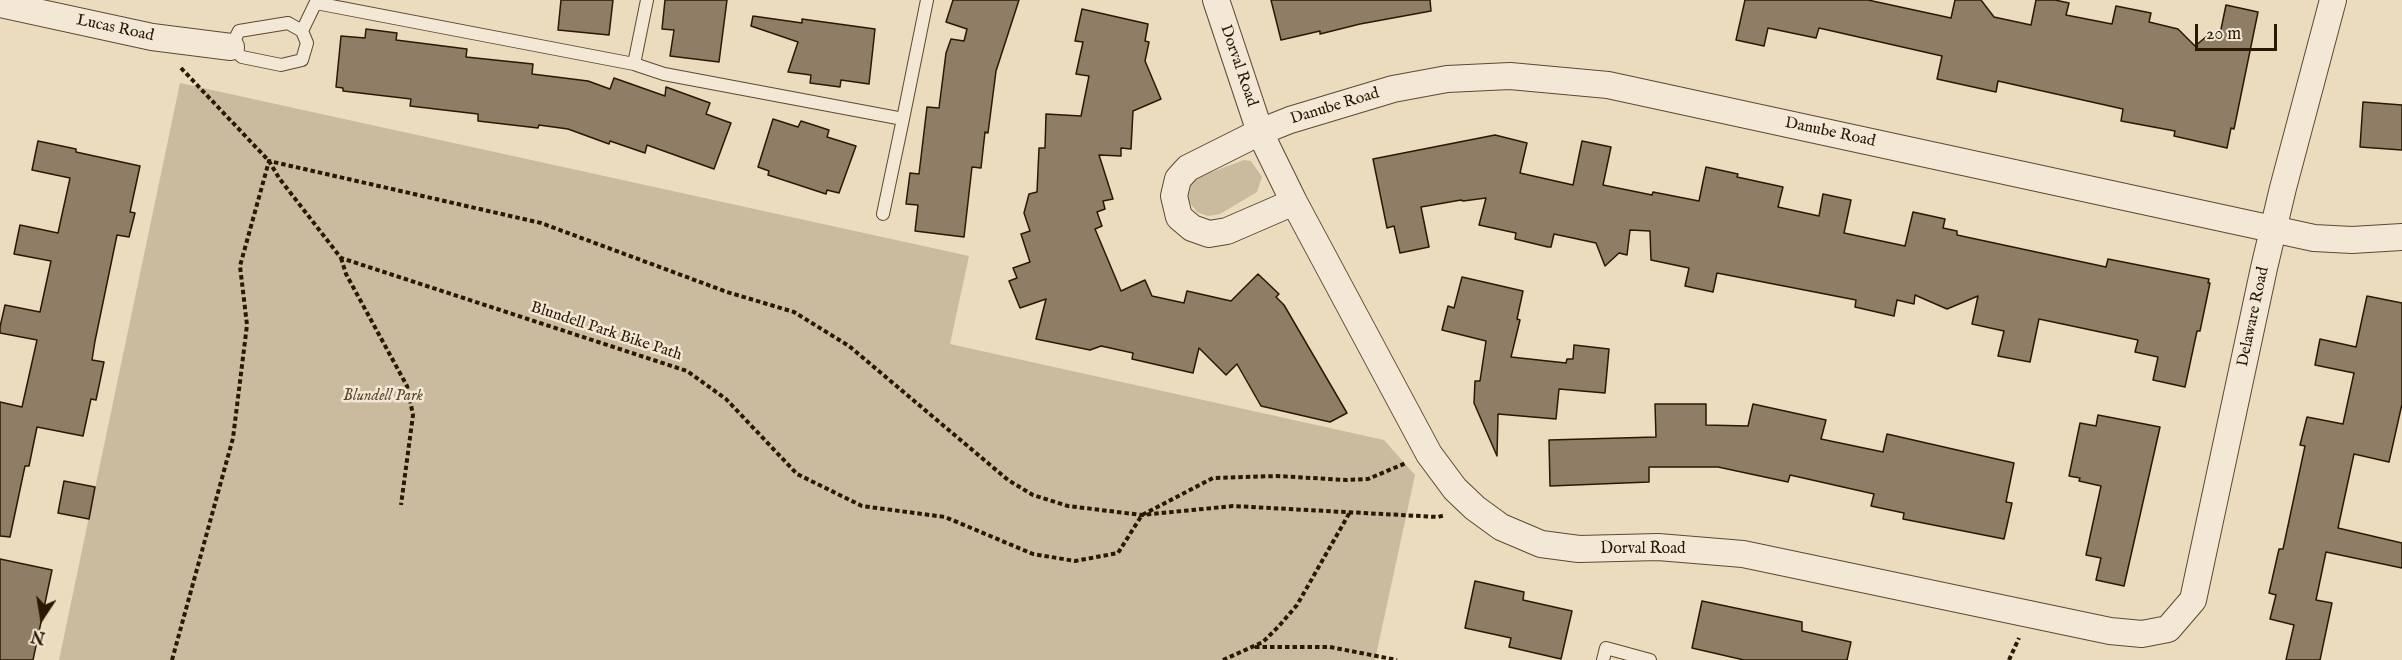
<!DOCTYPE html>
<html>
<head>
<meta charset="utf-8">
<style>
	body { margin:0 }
	#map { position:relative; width:2402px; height:660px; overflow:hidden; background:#ebdcbe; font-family:"IM FELL English",serif }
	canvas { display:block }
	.north { position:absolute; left:12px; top:588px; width:60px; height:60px; -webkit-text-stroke:4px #f2e8d5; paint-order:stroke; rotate:192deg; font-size:16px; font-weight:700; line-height:24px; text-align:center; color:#2b1804 }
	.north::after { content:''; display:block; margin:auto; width:21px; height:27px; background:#2b1804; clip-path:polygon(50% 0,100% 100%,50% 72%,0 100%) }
	.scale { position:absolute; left:2195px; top:24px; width:82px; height:27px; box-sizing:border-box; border:3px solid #2b1804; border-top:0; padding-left:8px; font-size:18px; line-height:21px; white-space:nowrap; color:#2b1804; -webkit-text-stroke:4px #f2e8d5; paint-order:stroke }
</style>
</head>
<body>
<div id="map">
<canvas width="2402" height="660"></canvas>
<div class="north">N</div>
<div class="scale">20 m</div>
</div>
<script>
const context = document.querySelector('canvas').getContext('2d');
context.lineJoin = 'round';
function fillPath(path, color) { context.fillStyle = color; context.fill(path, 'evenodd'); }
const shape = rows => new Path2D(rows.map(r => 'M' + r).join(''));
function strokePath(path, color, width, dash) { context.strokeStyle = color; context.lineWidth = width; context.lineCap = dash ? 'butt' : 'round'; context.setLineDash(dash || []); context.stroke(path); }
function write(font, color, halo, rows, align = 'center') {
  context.font = font + ' "IM FELL English",serif'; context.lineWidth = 5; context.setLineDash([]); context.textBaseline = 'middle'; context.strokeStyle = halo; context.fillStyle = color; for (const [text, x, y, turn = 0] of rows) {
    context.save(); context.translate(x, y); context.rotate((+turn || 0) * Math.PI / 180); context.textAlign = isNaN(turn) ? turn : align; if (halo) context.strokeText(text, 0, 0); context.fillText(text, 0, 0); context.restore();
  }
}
const green = shape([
	[180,83,969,256,950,344,1384,440,1415,475,1375,660,59,660],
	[1244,160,1251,161,1262,177,1257,192,1220,214,1208,216,1197,212,1190,203,1188,196,1192,183,1196,178]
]);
const building = shape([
	[561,0,613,0,609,35,558,30,561,0],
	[665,0,727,0,719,62,670,56,674,30,662,29,665,0],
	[953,0,1019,0,996,71,988,133,985,132,981,168,972,167,964,237,915,231,918,205,906,204,910,173,919,174,927,107,939,108,946,53,951,39,964,41,967,29,946,22,953,0],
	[1271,0,1430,0,1431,11,1360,24,1320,34,1320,31,1281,40,1271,0],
	[1745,0,1868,0,1951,18,1955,0,1981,0,1994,17,2031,25,2036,0,2055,0,2069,3,2066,15,2112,24,2116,6,2151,13,2149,22,2178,29,2195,46,2207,36,2219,39,2226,5,2258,12,2234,129,2231,128,2227,148,2174,136,2175,131,2121,121,2123,109,1998,81,1996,92,1937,79,1942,56,1819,28,1816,38,1768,28,1764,46,1736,40,1745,0],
	[1082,9,1148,24,1145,41,1149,42,1145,61,1161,99,1133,111,1131,149,1121,148,1121,156,1099,155,1113,199,1103,201,1105,209,1097,212,1102,226,1095,229,1121,291,1145,280,1152,296,1184,303,1187,291,1231,301,1258,274,1279,294,1276,297,1284,305,1347,413,1330,422,1261,406,1237,364,1226,375,1199,348,1193,373,1132,359,1133,353,1101,346,1090,350,1036,339,1046,299,1020,308,1009,281,1017,278,1013,268,1030,262,1021,234,1030,231,1024,213,1029,194,1037,192,1039,148,1045,148,1046,114,1081,116,1089,76,1076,74,1083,42,1075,41,1082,9],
	[753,16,802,23,802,19,875,29,869,84,841,80,840,87,810,83,811,75,788,72,798,42,751,26,753,16],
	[366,29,397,33,396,40,467,49,466,57,533,64,532,74,588,81,610,89,614,78,665,96,666,87,710,103,706,114,731,123,714,169,647,145,645,153,610,141,609,144,568,129,539,125,538,128,478,121,478,114,410,106,411,99,343,91,343,88,336,87,341,36,365,38,366,29],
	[2363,102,2402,105,2402,150,2360,147,2363,102],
	[773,119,798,127,801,121,829,130,827,137,856,146,839,193,827,190,826,194,768,175,769,171,758,167,773,119],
	[1495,135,1527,143,1520,173,1573,185,1582,141,1611,147,1603,185,1652,195,1653,192,1699,201,1706,167,1738,174,1737,177,1783,187,1778,207,1819,216,1823,194,1851,200,1844,233,1905,246,1913,212,1945,219,1943,228,1957,231,1957,235,2106,267,2108,259,2209,279,2208,283,2210,283,2200,331,2197,331,2185,387,2153,380,2158,357,2135,352,2138,340,2039,319,2030,362,1998,356,2004,331,1972,324,1978,296,1947,309,1915,295,1914,304,1897,300,1894,316,1855,307,1856,300,1717,273,1713,292,1685,286,1689,268,1651,260,1650,231,1630,230,1627,255,1619,253,1605,266,1596,243,1554,234,1551,247,1548,247,1515,239,1516,233,1479,225,1486,198,1463,201,1461,200,1421,207,1429,247,1400,253,1394,226,1387,228,1373,159,1495,135],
	[38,141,76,149,76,152,140,166,130,212,135,213,129,237,117,235,95,341,92,360,104,362,96,400,91,399,83,436,37,427,29,466,25,466,10,537,0,536,0,402,22,407,37,340,0,333,0,327,5,305,40,312,51,261,14,254,20,225,58,233,70,178,32,170,38,141],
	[1462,277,1523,291,1517,319,1520,320,1511,357,1566,363,1567,359,1573,359,1574,345,1609,349,1605,393,1559,389,1556,419,1498,414,1497,456,1474,403,1475,381,1480,381,1486,341,1442,330,1448,306,1454,308,1462,277],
	[2367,296,2402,303,2402,404,2389,462,2354,454,2338,528,2402,543,2402,568,2326,552,2316,600,2332,603,2320,660,2286,660,2294,625,2270,619,2276,595,2269,593,2279,549,2283,549,2305,446,2300,445,2307,417,2343,424,2354,373,2315,365,2320,339,2356,347,2367,296],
	[1655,404,1706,404,1706,425,1748,426,1753,404,1826,420,1821,439,1883,452,1887,434,2014,463,2006,502,2012,503,2004,539,1903,519,1904,513,1871,506,1874,494,1790,475,1788,482,1718,467,1649,467,1649,482,1550,486,1549,440,1656,437,1655,404],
	[2098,415,2160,427,2124,586,2096,580,2101,558,2086,555,2101,486,2079,481,2080,478,2069,476,2080,423,2096,426,2098,415],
	[64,481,95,487,89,519,58,513,64,481],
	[0,559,52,570,33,660,0,660,0,559],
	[1475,581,1524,592,1523,600,1572,611,1561,659,1509,647,1511,638,1465,628,1475,581],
	[1702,601,1802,622,1802,631,1851,642,1847,660,1744,660,1692,648,1702,601]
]);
const path = shape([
	[181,68,269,161,279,178,341,258,687,371,726,399,797,474,862,506,945,517,1033,554,1075,561,1118,553,1142,515,1213,478,1277,476,1346,480,1368,479,1406,463],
	[341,258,346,274,407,386,413,415,401,505],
	[1255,647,1330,647,1397,660],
	[172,660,233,438,247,325,240,266,269,161,541,223,727,292,794,312,849,346,1008,480,1033,495,1068,506,1142,515,1233,506,1438,517,1445,515],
	[1223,660,1263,642,1279,626,1297,605,1350,512],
	[2009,660,2019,638]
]);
const lane = shape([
	[316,3,634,64,664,74,903,119,927,0],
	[288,23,302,31,307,43,302,60,281,65,242,57,231,47,239,31,288,23],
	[302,31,317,0],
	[634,64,647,0],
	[883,214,903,119],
	[1603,660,1606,648,1650,660]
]);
const street = shape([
	[1216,0,1260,132,1269,151,1294,202,1429,454,1455,489,1475,508,1501,527,1541,544,1579,549,1658,547,1743,554,2110,631,2142,634,2168,629,2193,600,2264,268,2283,188,2333,0],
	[0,4,152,37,231,47],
	[1294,202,1227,231,1209,234,1192,228,1179,217,1174,196,1178,179,1188,168,1260,132,1290,120,1393,89,1447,79,1510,76,1608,85,2314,238,2352,240,2402,237]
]);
const streetNames = [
	["Lucas Road",115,29,12],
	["Dorval Road",1238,66,71],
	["Danube Road",1335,107,-17],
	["Danube Road",1830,133,12],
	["Delaware Road",2254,317,-78],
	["Blundell Park Bike Path",606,332,18],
	["Dorval Road",1643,550]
];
const parkNames = [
	["Blundell Park",383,397]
];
fillPath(green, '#cabb9e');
fillPath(building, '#8f7e65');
strokePath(building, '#2b1804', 1.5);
strokePath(lane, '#5b4932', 14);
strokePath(street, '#5b4932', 28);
strokePath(path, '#2b1804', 4, [4.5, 3]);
strokePath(lane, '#f2e8d5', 12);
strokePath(street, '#f2e8d5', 26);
write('16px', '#2b1804', '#f2e8d5', streetNames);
write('italic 16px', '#5b4932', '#f2e8d5', parkNames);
</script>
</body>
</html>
